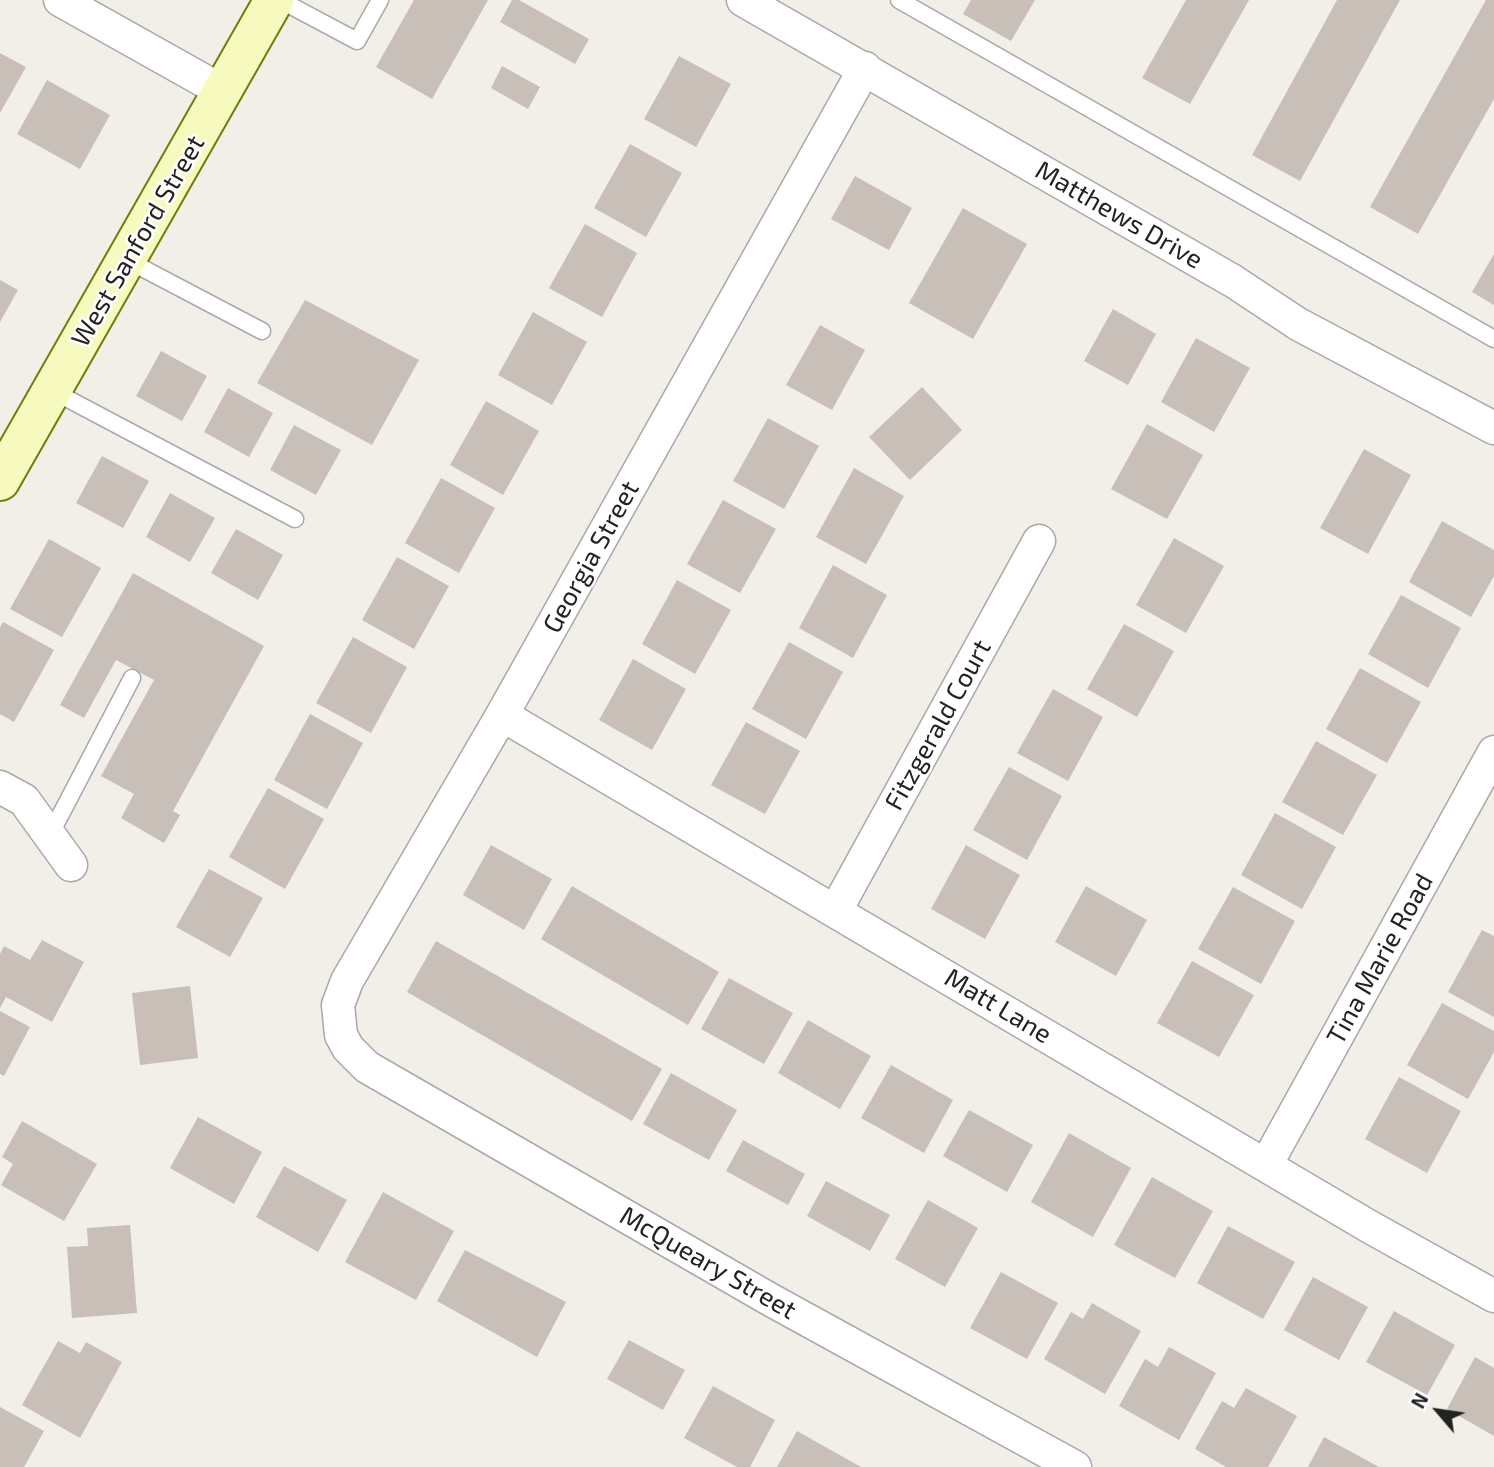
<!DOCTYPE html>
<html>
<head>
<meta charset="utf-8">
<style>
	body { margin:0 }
	#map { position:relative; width:1494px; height:1467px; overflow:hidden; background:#f2efe9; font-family:"Exo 2",sans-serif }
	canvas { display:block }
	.north { position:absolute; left:1403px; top:1376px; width:70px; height:70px; -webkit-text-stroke:5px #fff; paint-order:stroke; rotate:299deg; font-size:19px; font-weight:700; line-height:28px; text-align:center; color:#222 }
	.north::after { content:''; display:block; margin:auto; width:24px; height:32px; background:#222; clip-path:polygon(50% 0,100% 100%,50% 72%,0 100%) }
</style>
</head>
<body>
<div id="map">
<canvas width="1494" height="1467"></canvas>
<div class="north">N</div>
</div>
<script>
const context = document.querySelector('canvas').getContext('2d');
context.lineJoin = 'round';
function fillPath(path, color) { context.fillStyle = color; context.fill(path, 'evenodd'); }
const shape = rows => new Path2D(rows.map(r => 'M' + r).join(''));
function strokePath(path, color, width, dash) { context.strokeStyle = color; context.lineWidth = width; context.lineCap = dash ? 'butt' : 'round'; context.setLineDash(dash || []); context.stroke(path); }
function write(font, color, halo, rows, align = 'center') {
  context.font = font + ' "Exo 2",sans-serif'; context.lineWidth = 5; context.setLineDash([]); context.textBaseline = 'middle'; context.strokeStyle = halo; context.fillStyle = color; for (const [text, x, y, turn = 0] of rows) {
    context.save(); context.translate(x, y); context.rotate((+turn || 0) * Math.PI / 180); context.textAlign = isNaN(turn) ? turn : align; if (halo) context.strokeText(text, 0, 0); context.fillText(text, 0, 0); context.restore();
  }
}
const building = shape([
	[414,0,488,0,432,99,376,67],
	[512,0,519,0,589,39,575,64,500,22],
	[971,0,1035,0,1011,41,963,14],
	[1186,0,1249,0,1190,104,1142,78],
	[1337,0,1400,0,1300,181,1252,155],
	[1486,0,1494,0,1494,99,1418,234,1370,207],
	[0,53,26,67,0,113],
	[679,56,731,84,696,147,644,119],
	[502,66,540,87,528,109,491,88],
	[47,80,110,115,80,169,17,134],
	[630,144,682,173,646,237,594,208],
	[855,176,912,208,889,250,831,219],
	[963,208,1027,244,973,339,909,303],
	[585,224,637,253,602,317,549,288],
	[1494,254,1494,305,1472,292],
	[0,280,18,290,0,322],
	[305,300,419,360,372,445,257,383],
	[1113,309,1156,334,1128,385,1084,361],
	[533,312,587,342,552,405,498,375],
	[820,325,865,350,832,410,786,385],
	[1196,338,1250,368,1214,432,1161,402],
	[161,351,207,376,182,421,136,396],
	[922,387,962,430,910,480,869,437],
	[228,388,273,413,249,457,204,432],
	[486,401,539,431,503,495,450,465],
	[768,418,819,446,784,509,733,481],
	[1147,424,1203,455,1167,519,1111,489],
	[294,425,341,450,316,495,270,470],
	[1364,449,1411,475,1368,554,1320,528],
	[102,456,149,481,123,528,76,503],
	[854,468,904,496,866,564,816,537],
	[441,478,495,508,459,573,405,543],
	[170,493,215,518,190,562,146,537],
	[723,500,776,529,740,593,687,564],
	[1442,521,1494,550,1494,576,1471,617,1409,582],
	[236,529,283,555,258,600,211,573],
	[1174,538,1224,566,1186,633,1136,605],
	[49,539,101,568,62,637,10,609],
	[397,557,449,586,414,649,362,620],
	[833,565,887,595,853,658,799,628],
	[133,573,264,646,173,811,180,815,164,843,121,818,134,794,101,776,154,680,116,660,84,718,60,705],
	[677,580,731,610,695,674,642,644],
	[1401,595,1461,628,1428,688,1368,654],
	[3,622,54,650,14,722,0,714,0,627],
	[1124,624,1174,651,1137,717,1087,689],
	[353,637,407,667,371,733,316,703],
	[789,642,843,672,806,739,752,709],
	[633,659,686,689,652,750,599,720],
	[1360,668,1421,702,1387,763,1326,729],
	[1053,689,1103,717,1068,781,1017,753],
	[310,714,363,743,327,809,274,780],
	[746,722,800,751,765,814,711,785],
	[1316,741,1377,775,1343,835,1282,802],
	[1009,767,1062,796,1027,860,973,830],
	[268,788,324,819,285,889,229,857],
	[1275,813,1336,847,1302,909,1241,875],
	[491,845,552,879,524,930,463,895],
	[966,845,1020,875,985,939,931,909],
	[209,869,263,898,230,957,176,927],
	[572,886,719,972,688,1025,541,939],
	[1086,886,1147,920,1116,976,1055,942],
	[1233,887,1295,921,1261,984,1198,949],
	[1482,930,1494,936,1494,1017,1448,992],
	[42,940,84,962,52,1022,6,997,0,1008,0,954,4,946,30,960],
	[436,941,662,1069,632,1121,407,992],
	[1192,961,1254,995,1219,1057,1157,1023],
	[729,978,793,1013,764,1064,701,1029],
	[190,986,198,1058,140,1065,132,993],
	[1442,1003,1494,1031,1494,1052,1468,1099,1407,1065],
	[0,1011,30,1027,4,1076,0,1074],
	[808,1020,871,1056,840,1109,778,1073],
	[891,1065,953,1100,924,1153,861,1118],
	[671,1073,737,1110,709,1160,643,1124],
	[1399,1077,1461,1111,1427,1173,1365,1139],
	[969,1110,1033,1145,1007,1192,943,1156],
	[198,1117,262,1152,234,1204,170,1168],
	[22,1121,97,1164,64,1221,1,1185,13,1164,2,1157],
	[1069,1133,1131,1168,1093,1237,1031,1202],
	[743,1140,805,1174,788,1205,726,1171],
	[284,1166,347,1200,318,1252,256,1217],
	[1152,1177,1213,1211,1175,1278,1114,1245],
	[826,1181,890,1215,870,1251,807,1216],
	[383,1192,454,1231,416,1300,345,1262],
	[928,1200,978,1228,945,1287,895,1259],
	[130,1225,137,1313,72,1318,67,1247,88,1246,87,1228],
	[1228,1226,1295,1262,1263,1319,1197,1283],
	[465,1250,566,1302,537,1357,437,1301],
	[1001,1272,1058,1303,1027,1359,970,1328],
	[1313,1277,1368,1307,1339,1360,1284,1330],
	[1092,1303,1141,1331,1105,1394,1044,1359,1071,1312,1083,1319],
	[1394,1311,1455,1345,1427,1395,1366,1362],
	[629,1340,685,1370,663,1410,607,1379],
	[58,1341,80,1353,86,1342,122,1362,80,1438,22,1405],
	[1169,1347,1216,1373,1179,1440,1119,1406,1145,1359,1158,1367],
	[1475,1357,1494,1368,1494,1436,1447,1409],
	[713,1386,775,1420,750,1467,737,1467,684,1438],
	[1246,1388,1297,1416,1268,1467,1226,1467,1195,1449,1222,1401,1234,1408],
	[0,1407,44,1431,24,1467,0,1467],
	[797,1431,861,1467,777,1467],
	[1324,1437,1379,1467,1308,1467]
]);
const lane = shape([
	[280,0,357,41,380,0],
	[899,0,1494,339],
	[127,260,262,331],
	[51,390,295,519],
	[50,835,132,678]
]);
const street = shape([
	[60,0,224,92],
	[743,0,1233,281,1298,324,1494,428],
	[865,68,502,715,347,981,338,1005,341,1035,348,1048,367,1067,771,1300,1075,1467],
	[502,715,1370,1227,1494,1296],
	[0,787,24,800,71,865],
	[836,910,1039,541],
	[1266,1165,1494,752]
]);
const secondary = shape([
	[0,481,274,0]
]);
const streetNames = [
	["Matthews Drive",1119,215,30],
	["West Sanford Street",138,241,-60],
	["Georgia Street",591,557,-61],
	["Fitzgerald Court",938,725,-61],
	["Tina Marie Road",1380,959,-61],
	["Matt Lane",998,1006,31],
	["McQueary Street",708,1263,30]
];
fillPath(building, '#c7bfb8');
strokePath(lane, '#a9a9a9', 19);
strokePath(street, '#a9a9a9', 35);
strokePath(secondary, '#707d05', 42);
strokePath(lane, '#fff', 16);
strokePath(street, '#fff', 32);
strokePath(secondary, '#f7fabf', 38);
write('26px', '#222', '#fff', streetNames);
</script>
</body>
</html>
